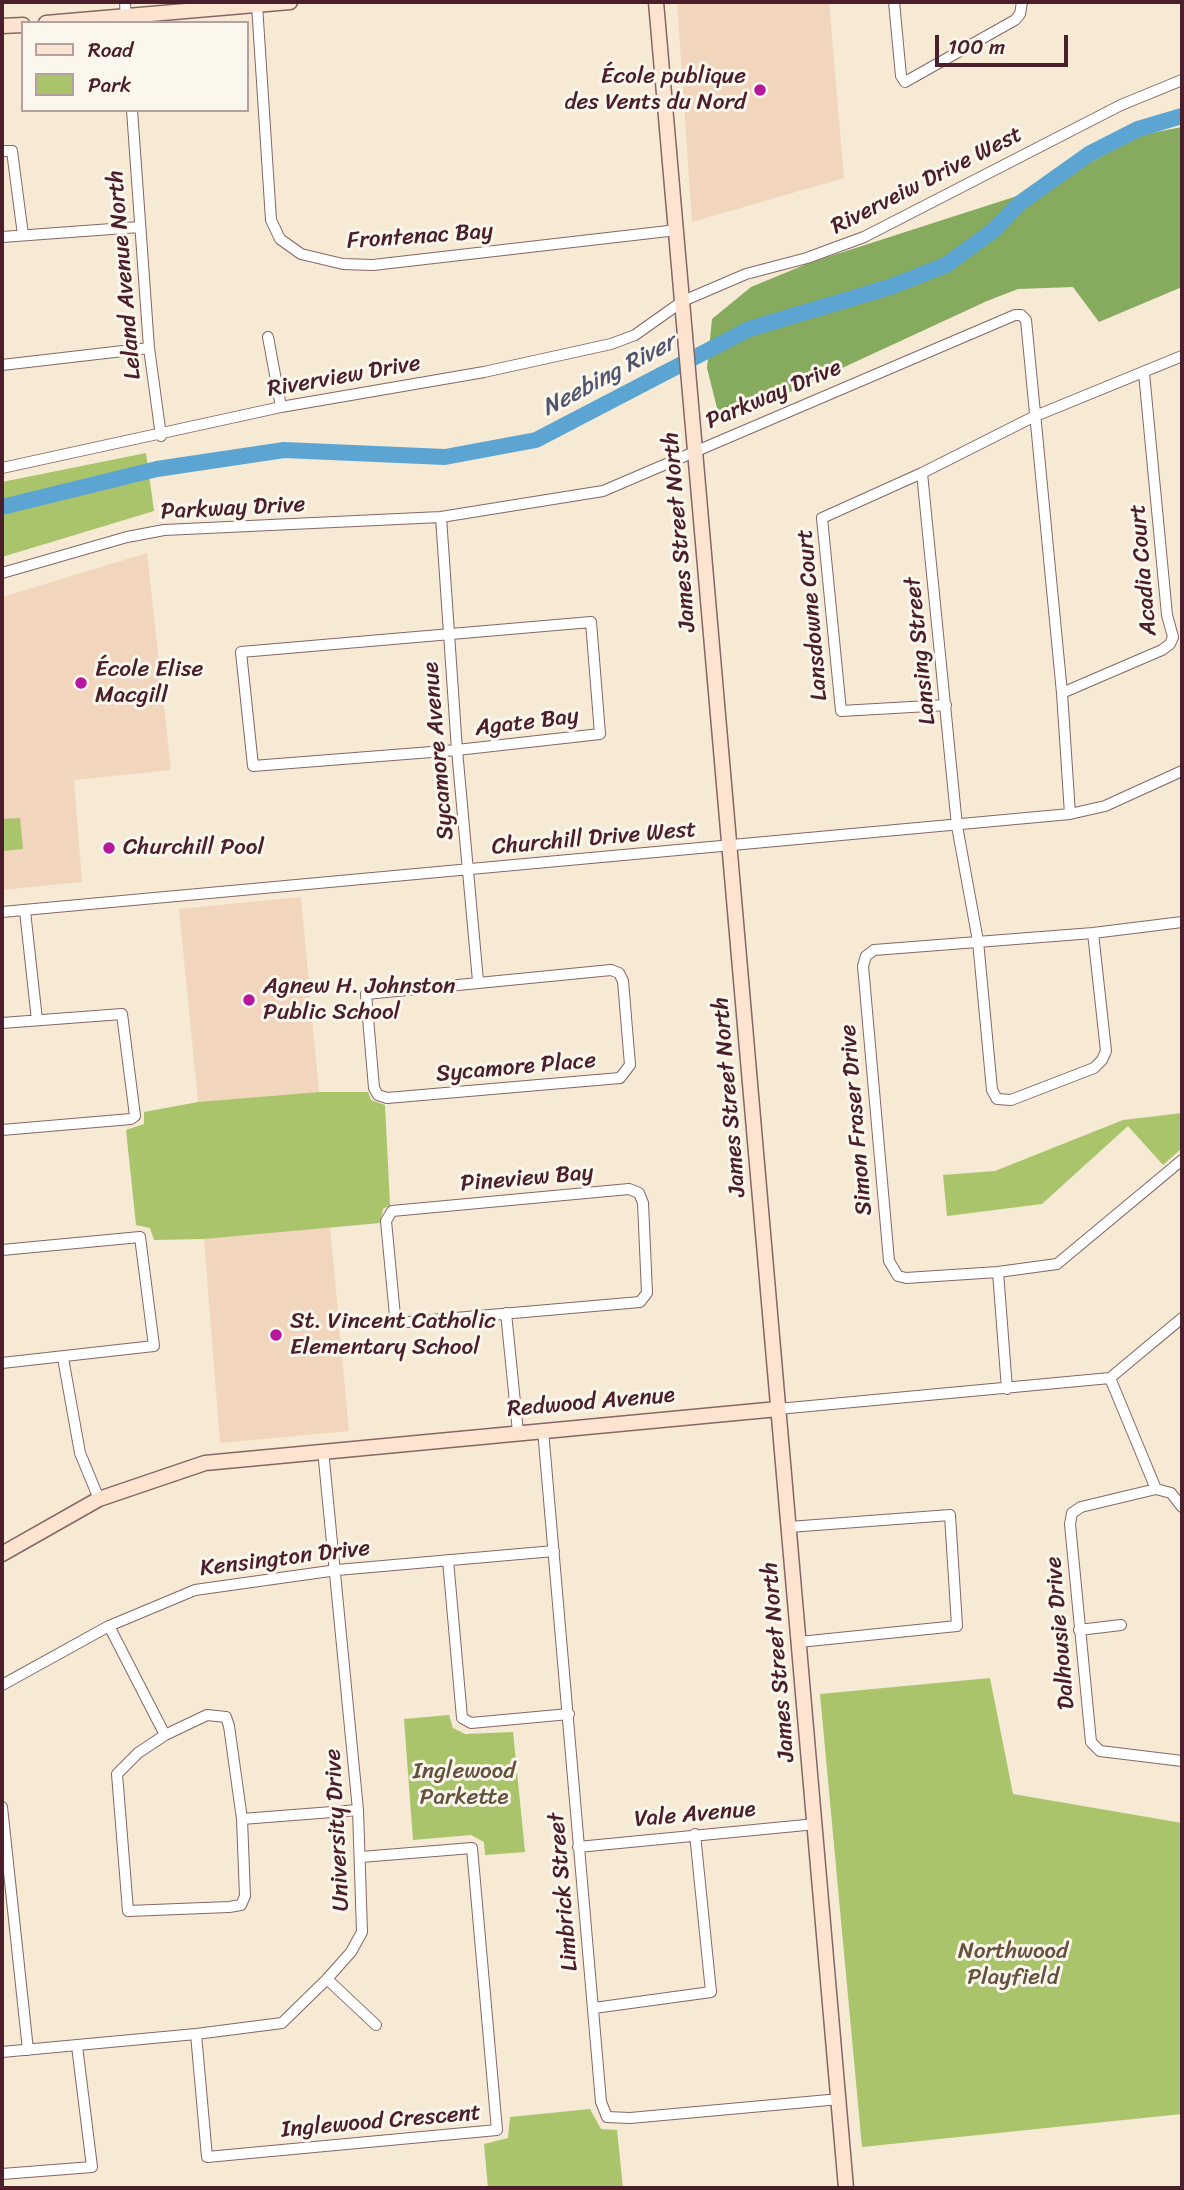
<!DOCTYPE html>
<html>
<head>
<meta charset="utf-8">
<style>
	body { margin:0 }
	#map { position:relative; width:1184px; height:2190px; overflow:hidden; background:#f6ead5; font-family:Sriracha,sans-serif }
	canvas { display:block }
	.frame { position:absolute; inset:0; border:4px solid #4a1f2b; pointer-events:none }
	.legend { position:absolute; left:21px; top:21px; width:228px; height:91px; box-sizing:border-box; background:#fbf7ec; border:2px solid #b4a19f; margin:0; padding:9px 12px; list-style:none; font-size:21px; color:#4a1f2b }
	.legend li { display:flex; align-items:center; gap:14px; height:35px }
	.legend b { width:35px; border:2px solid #b4a19f }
	.scale { position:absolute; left:935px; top:35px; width:133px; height:32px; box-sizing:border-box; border:4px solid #4a1f2b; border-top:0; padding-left:9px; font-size:21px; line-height:24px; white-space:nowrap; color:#4a1f2b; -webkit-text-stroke:5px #fbf7ec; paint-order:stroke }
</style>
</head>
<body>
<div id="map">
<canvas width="1184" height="2190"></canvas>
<div class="frame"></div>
<ul class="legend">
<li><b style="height:9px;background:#fde4d1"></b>Road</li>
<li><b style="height:19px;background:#a9c46a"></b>Park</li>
</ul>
<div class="scale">100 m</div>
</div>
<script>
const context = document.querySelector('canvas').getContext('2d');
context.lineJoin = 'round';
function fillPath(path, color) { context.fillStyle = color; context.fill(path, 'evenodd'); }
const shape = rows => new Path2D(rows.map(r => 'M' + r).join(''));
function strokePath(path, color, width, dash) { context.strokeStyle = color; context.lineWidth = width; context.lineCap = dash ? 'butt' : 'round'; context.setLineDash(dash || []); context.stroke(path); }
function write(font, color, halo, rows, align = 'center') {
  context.font = font + ' Sriracha,sans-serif'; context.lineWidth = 6; context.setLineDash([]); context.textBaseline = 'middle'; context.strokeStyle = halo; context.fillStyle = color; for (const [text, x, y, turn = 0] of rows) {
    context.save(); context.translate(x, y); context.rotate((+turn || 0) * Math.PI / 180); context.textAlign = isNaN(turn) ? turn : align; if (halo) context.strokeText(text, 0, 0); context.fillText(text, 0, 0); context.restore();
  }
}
const built = shape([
	[677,2,829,2,844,178,692,222],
	[147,553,171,770,74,780,82,882,2,890,2,597],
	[301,897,319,1092,198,1102,179,909],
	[330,1227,349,1431,220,1443,204,1239]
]);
const green = shape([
	[146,453,154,511,2,557,2,482],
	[20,818,23,849,3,851,2,819],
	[319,1092,368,1092,371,1100,385,1105,390,1205,383,1209,380,1223,204,1239,154,1240,150,1228,136,1225,126,1130,144,1124,144,1112,198,1102],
	[1182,1113,1182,1148,1163,1165,1128,1126,1042,1204,947,1216,943,1175,995,1171,1123,1120],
	[990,1678,1013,1794,1182,1823,1182,2114,862,2147,820,1694],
	[449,1715,453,1728,465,1734,513,1732,525,1852,485,1855,484,1842,471,1835,413,1840,404,1719],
	[590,2109,601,2129,617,2130,623,2188,488,2188,484,2144,508,2138,510,2117]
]);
const forest = shape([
	[1182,127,1182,287,1099,322,1073,287,1018,289,987,301,721,424,707,368,712,319,751,287,809,263,1045,187,1141,135]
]);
const river = shape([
	[2,507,157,469,284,450,445,457,536,440,749,329,890,287,946,265,994,230,1020,203,1089,154,1138,129,1182,116]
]);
const street = shape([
	[125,2,126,22],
	[894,2,901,76,905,82,1015,20,1020,14,1022,2],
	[257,5,271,220,280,239,301,254,343,264,373,265,677,230],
	[132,110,149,348,161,436],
	[2,151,12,151,23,235],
	[2,237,139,227],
	[268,337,281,407],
	[2,365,149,348],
	[2,468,281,407,484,372,611,344,635,335,683,301,746,274,807,258,864,237,1121,105,1182,80],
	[922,473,957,826,978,941,992,1090,997,1099,1011,1100,1094,1068,1102,1060,1106,1051,1093,933],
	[441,517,457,750,478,981],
	[2,573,127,537,164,530,441,517,603,491,1015,315,1021,315,1026,320,1062,693,1070,814],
	[591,622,600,734,457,750,253,766,241,652,591,622],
	[1062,693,1162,650,1170,644,1173,637,1167,615,1144,373],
	[946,705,841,711,822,518,922,473,1033,417,1182,356],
	[25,911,37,1020],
	[2,912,1070,814,1105,806,1182,771],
	[1182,922,1093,933,874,950,866,956,863,966,889,1261,898,1276,906,1278,998,1272,1057,1264,1182,1160],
	[611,970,619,973,623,981,630,1065,620,1078,387,1098,378,1095,374,1088,366,994,611,970],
	[2,1023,122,1014,135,1116,131,1119,2,1130],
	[629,1189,639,1193,643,1203,647,1293,640,1302,409,1322,399,1321,395,1316,386,1221,392,1211,629,1189],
	[2,1250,140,1237,154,1346,2,1363],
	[998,1272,1007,1389],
	[506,1313,518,1432],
	[63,1358,80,1453,99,1499],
	[1110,1378,1156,1489],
	[778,1409,1110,1378,1182,1318],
	[543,1430,601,2102,607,2117,630,2118,840,2099],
	[1182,1507,1171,1493,1156,1489,1081,1507,1072,1513,1070,1524,1091,1742,1100,1751,1182,1761],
	[789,1527,950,1515,957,1626,799,1642],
	[448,1560,462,1718,471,1723,569,1714],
	[109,1626,165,1735],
	[1079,1630,1121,1625],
	[2,1685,109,1626,195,1590,337,1570,554,1551],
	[207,1715,226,1717,229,1726,242,1819,245,1896,241,1905,229,1907,128,1911,117,1774,138,1753,165,1735,207,1715],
	[2,1807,28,2050],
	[242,1819,358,1810],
	[578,1847,816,1824],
	[327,1979,376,2025],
	[594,2008,711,1992,695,1834],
	[196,2034,207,2157,497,2130,472,1848,361,1857],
	[2,2052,196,2034,282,2023,327,1979,351,1952,362,1932,358,1810,323,1450],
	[2,2174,92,2167,77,2046]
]);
const secondary = shape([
	[656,2,846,2188],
	[46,23,290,2],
	[2,26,23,25],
	[2,1554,99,1499,205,1463,778,1409]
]);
const markers = [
	[760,90,7,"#b5179e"],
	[81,683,7,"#b5179e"],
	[109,848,7,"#b5179e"],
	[249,1000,7,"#b5179e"],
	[276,1335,7,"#b5179e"]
];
const poiNames = [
	["École publique",746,77,"right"],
	["des Vents du Nord",746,103,"right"],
	["École Elise",95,670],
	["Macgill",95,696],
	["Churchill Pool",123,848],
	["Agnew H. Johnston",263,987],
	["Public School",263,1013],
	["St. Vincent Catholic",290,1322],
	["Elementary School",290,1348]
];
const streetNames = [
	["Riverveiw Drive West",927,181,-27],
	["Frontenac Bay",420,237,-4],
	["Leland Avenue North",125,275,-95],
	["Riverview Drive",344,377,-10],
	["Parkway Drive",774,395,-23],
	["Parkway Drive",233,509,-3],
	["James Street North",680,532,-95],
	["Acadia Court",1144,570,-95],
	["Lansdowne Court",813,615,-95],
	["Lansing Street",921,651,-96],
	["Agate Bay",527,723,-7],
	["Sycamore Avenue",439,751,-95],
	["Churchill Drive West",594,839,-5],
	["Sycamore Place",516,1068,-5],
	["James Street North",730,1097,-95],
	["Simon Fraser Drive",857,1120,-95],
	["Pineview Bay",527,1179,-5],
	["Redwood Avenue",591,1403,-5],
	["Kensington Drive",285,1559,-7],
	["Dalhousie Drive",1061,1633,-95],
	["James Street North",779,1662,-95],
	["Vale Avenue",695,1815,-5],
	["University Drive",338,1830,-93],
	["Limbrick Street",564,1892,-95],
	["Inglewood Crescent",381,2122,-5]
];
const parkNames = [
	["Inglewood",464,1772],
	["Parkette",464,1798],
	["Northwood",1013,1952],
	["Playfield",1013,1978]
];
const waterNames = [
	["Neebing River",609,376,-28]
];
fillPath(built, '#f1d5bd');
fillPath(green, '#a9c46a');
fillPath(forest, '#86aa5e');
strokePath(river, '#5ca5d3', 16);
strokePath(street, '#866666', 12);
strokePath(secondary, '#866666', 17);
strokePath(street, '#fff', 10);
strokePath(secondary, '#fde4d1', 14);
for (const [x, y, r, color] of markers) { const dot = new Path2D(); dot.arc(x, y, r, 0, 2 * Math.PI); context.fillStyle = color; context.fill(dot); strokePath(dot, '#fbf7ec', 2.5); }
write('23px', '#4a1f2b', '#fbf7ec', poiNames, 'left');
write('23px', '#4a1f2b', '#fbf7ec', streetNames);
write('23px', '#66513e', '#fbf7ec', parkNames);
write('italic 24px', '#51556e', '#fbf7ec', waterNames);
</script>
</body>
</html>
